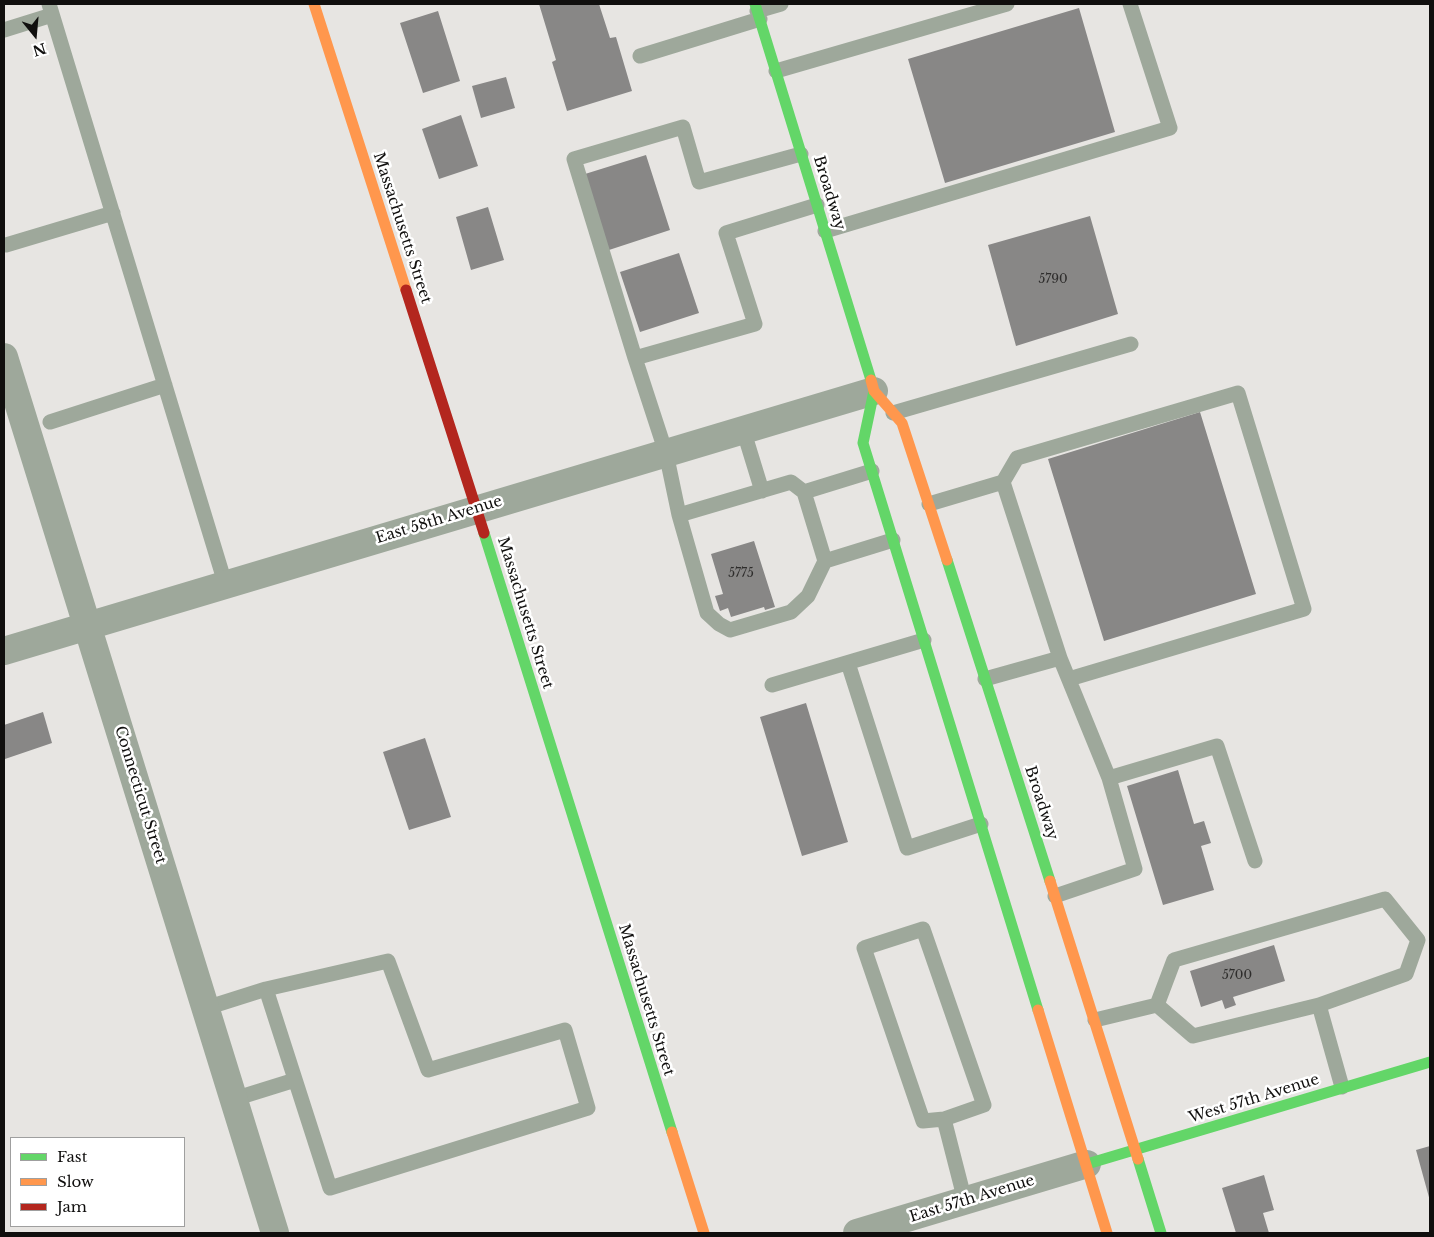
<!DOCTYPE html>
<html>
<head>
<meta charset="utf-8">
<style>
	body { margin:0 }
	#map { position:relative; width:1434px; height:1237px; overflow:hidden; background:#e7e5e2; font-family:"Libre Baskerville",serif }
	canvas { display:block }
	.frame { position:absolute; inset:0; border:5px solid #100f0e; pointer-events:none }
	.legend { position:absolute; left:10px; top:1137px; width:175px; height:90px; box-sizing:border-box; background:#fff; border:1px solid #9f9f9f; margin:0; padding:6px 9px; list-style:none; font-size:15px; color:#100f0e }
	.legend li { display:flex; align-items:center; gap:10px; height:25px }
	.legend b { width:25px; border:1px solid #9f9f9f }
	.north { position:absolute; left:10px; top:10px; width:50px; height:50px; -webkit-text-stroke:4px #fff; paint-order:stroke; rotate:163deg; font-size:14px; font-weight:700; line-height:20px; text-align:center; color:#100f0e }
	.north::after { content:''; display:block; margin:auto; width:18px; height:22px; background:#100f0e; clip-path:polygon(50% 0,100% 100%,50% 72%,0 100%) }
</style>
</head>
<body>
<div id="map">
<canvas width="1434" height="1237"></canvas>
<div class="frame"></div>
<ul class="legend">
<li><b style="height:6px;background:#63d668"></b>Fast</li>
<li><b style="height:6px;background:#ff974d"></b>Slow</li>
<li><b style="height:6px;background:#b3261e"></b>Jam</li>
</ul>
<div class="north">N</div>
</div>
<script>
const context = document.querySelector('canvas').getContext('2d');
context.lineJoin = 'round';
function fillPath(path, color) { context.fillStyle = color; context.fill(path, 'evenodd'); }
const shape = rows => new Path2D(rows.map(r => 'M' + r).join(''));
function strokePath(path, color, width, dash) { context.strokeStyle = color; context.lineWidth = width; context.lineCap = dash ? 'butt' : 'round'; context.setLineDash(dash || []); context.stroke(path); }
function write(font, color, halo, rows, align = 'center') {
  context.font = font + ' "Libre Baskerville",serif'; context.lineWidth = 5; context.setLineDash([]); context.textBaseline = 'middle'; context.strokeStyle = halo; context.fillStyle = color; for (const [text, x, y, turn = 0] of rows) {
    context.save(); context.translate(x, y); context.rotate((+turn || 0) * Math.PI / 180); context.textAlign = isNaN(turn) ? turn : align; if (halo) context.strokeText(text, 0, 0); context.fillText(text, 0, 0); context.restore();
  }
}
const building = shape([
	[539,4,599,4,610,38,616,37,632,91,567,111,552,62,556,60],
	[1079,8,1115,132,945,183,908,59],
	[438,11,460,81,423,93,400,23],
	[506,77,515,108,481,118,472,86],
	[461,115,478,166,439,179,422,129],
	[646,155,670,230,609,250,585,174],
	[488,207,504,260,471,270,456,217],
	[1090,216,1118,314,1016,346,988,245],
	[679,253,699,313,640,332,620,272],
	[1200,412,1256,594,1104,641,1048,459],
	[754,541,775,607,765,610,764,607,731,617,728,608,720,611,715,596,723,594,711,554],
	[806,703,848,842,802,856,760,717],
	[43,712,52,743,5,759,4,754,4,725],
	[425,738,451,817,409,830,383,752],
	[1178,770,1194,824,1204,821,1211,843,1201,846,1214,890,1163,905,1127,786],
	[1274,945,1285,981,1233,997,1236,1005,1225,1009,1222,1000,1201,1007,1190,971],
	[1430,1146,1430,1201,1416,1150],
	[1264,1175,1274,1210,1263,1213,1269,1233,1236,1233,1222,1188]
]);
const lane = shape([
	[49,4,225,583],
	[757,11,781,4],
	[4,30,52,15],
	[640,56,760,19],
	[776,71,1007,4],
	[825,231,1170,128,1130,4],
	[6,245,113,213],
	[635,358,574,159,683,127,699,182,801,154],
	[893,413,1131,344],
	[50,422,165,385],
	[743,429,762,491],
	[1003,482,1017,458,1238,393,1304,609,1069,679],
	[804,492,872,471],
	[929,504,1003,482,1060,658,1109,778,1135,869,1055,896],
	[679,515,791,482,804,492,825,561,808,596,791,612,730,630,719,624,707,613,679,515,666,453,635,358,755,324,726,233,817,205],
	[825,561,893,540],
	[848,663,907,848,981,824],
	[985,679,1060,658],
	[772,685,924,640],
	[1109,778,1217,746,1255,861],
	[1385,899,1418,940,1406,974,1319,1005,1193,1036,1157,1005,1174,960,1385,899],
	[1319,1005,1342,1087],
	[206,1008,266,989,388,961,428,1070,565,1030,588,1108,330,1188,266,989],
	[1095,1020,1157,1005],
	[234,1099,295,1080],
	[944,1119,923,1121,864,948,923,929,984,1105,944,1119,965,1201]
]);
const street = shape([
	[4,357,275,1233],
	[4,651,874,391],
	[857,1233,1087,1164]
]);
const fast = shape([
	[755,4,871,380],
	[874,391,863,443,1038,1010],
	[484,533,672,1132],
	[947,560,1050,881],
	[1138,1159,1161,1233],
	[1087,1164,1430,1062]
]);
const slow = shape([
	[314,4,406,290],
	[871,380,874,391,902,423,947,560],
	[1050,881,1138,1159],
	[1038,1010,1107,1233],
	[672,1132,704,1233]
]);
const jam = shape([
	[406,290,484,533]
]);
const numberNames = [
	["5790",1053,280],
	["5775",741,574],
	["5700",1237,976]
];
const streetNames = [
	["Broadway",829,193,73],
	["Massachusetts Street",402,228,72],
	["East 58th Avenue",439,520,-17],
	["Massachusetts Street",525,613,73],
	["Connecticut Street",140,795,73],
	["Broadway",1041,803,72],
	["Massachusetts Street",646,1000,73],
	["West 57th Avenue",1254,1099,-17],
	["East 57th Avenue",972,1199,-17]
];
fillPath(building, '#888786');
strokePath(lane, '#9ea89b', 15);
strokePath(street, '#9ea89b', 28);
strokePath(fast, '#63d668', 11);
strokePath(slow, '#ff974d', 11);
strokePath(jam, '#b3261e', 11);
write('12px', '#2e2d2c', null, numberNames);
write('15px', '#100f0e', '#fff', streetNames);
</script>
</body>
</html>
